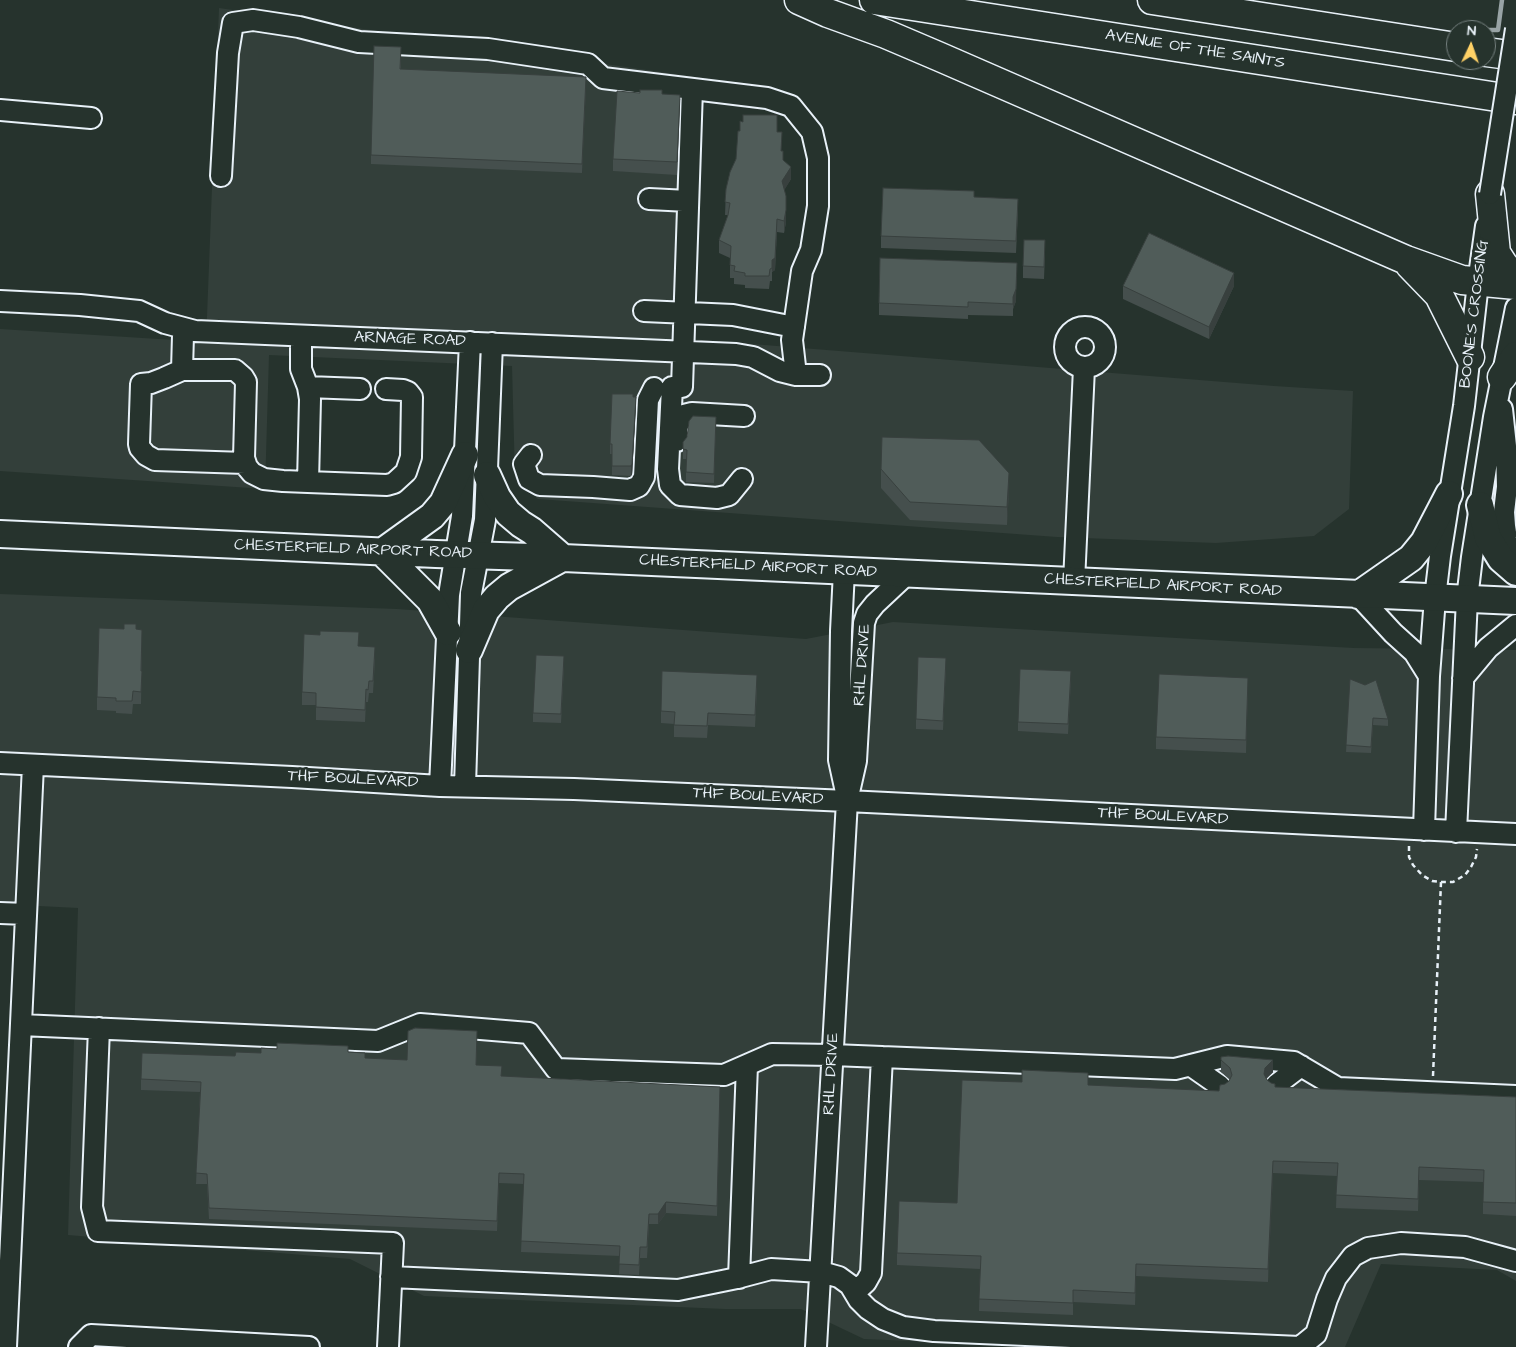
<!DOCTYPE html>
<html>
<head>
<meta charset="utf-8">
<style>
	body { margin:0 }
	#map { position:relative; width:1516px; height:1347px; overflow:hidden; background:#26332d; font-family:"Architects Daughter",sans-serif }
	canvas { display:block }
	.north { position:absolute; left:1446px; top:20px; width:50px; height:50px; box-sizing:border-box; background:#26332d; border:1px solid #747f7e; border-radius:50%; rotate:3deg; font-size:14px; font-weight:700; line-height:20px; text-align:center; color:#e8f1f8 }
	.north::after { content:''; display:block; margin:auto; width:18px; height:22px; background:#ffd166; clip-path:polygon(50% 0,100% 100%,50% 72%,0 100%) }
</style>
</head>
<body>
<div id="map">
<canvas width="1516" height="1347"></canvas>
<div class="north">N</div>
</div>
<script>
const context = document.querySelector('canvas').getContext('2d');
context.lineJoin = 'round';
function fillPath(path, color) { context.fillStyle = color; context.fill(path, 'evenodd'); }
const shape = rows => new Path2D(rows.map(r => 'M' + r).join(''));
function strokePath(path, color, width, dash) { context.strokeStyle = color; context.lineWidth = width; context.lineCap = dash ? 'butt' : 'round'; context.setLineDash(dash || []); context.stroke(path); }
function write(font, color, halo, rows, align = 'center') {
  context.font = font + ' "Architects Daughter",sans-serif'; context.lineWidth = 5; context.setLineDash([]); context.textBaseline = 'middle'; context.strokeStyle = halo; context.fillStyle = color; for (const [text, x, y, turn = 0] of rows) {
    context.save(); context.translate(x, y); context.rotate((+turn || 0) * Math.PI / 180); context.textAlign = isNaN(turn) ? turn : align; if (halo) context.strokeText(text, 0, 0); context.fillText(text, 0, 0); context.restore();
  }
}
const built = shape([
	[219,8,702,78,690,339,1274,386,1353,391,1349,509,1314,536,1216,543,1057,537,538,499,515,478,512,366,269,355,265,489,0,471,0,329,206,342],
	[0,594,397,609,806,639,893,622,1354,648,1516,650,1516,1281,1497,1270,1381,1264,1345,1347,1048,1347,864,1339,801,1309,725,1309,424,1296,350,1259,68,1235,78,908,0,904]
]);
const stream = shape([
	[1488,30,1498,30,1502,0]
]);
const path = shape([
	[1409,846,1409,857,1413,865,1422,875,1432,881,1441,882,1453,882,1465,875,1471,867,1476,857,1477,849],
	[1433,1076,1441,882]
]);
const minor = shape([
	[0,110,91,118],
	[221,176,228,53,233,23,253,20,299,27,359,42,488,49,588,64,603,78,767,98,791,106,812,132,818,158,818,206,811,250,802,271,792,340,796,375],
	[649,199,688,201],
	[0,301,80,305,139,311,165,323,195,331,736,354,753,357,780,371,796,375,820,375],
	[644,311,733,315,794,327],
	'1065 347a20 20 0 1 1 40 0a20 20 0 1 1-40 0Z',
	[186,329,183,335,182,370,235,370,243,377,246,382,244,458,247,467,252,473,264,479,283,481,308,482],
	[301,336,301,369,308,387,310,399,308,482,387,485,394,483,406,472,411,457,412,397,408,392,403,390,386,389],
	[182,370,164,378,151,383,141,384,139,444,140,448,146,455,155,460,245,463],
	[308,387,360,389],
	[672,387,668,469,670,485,680,495,717,498,729,495,742,479],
	[682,387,692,89],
	[1502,409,1506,446,1507,487,1504,512,1505,526,1507,539,1516,551],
	[677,441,677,428,680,421,684,415,692,413,744,416],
	[531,455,524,464,529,479,540,485,593,487,630,490,639,486,644,477,648,400,654,388],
	[844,571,841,631,839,760,846,792],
	[1074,582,1084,368],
	[1358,595,1393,633,1414,652,1429,676],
	[1463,678,1488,648,1516,625],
	[0,763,292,777,440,786,574,789,847,801,1516,834],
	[440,786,449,595,462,516,470,342],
	[465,786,471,593,485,520,492,343],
	[1424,830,1429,676,1435,598,1440,556,1464,406,1478,283,1486,226],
	[1456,832,1467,599,1472,557,1494,417,1516,308],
	[0,913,26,914],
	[21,1025,378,1041,420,1024,529,1033,556,1069,724,1075,772,1054,833,1055,1175,1069,1227,1056,1294,1062,1338,1088,1516,1096],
	[99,1028,92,1207,98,1231,393,1243,388,1347],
	[1190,1065,1220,1086],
	[1276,1085,1301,1066],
	[391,1277,678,1290,737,1278,771,1269,821,1272,839,1277,850,1285,859,1300,868,1309,883,1319,903,1327,934,1331,1300,1347],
	[739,1278,747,1065],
	[855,1292,866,1282,871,1273,882,1057],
	[6,1347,33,765],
	[79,1347,91,1335,309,1347],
	[816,1347,847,801,856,761,864,623,867,614,875,604,907,574],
	[1300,1347,1316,1334,1327,1299,1336,1278,1353,1256,1368,1248,1401,1243,1465,1247,1516,1261]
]);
const major = shape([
	[487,475,497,497,508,513,521,524,532,531,563,558],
	[1480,505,1488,538,1501,559,1516,572],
	[0,534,436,554,563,558,1516,601],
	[382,552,432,516,443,503,465,455],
	[382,552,430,600,448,632],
	[1358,595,1411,558,1424,542,1449,494],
	[469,650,486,610,497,597,509,587,562,558]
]);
const highway = shape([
	[799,0,828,13,886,34,940,57,1406,260,1462,280,1516,285],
	[874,0,1516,100],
	[1152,0,1456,47],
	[1486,52,1516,56],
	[1490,194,1496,253,1503,264,1516,280],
	[1410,265,1439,295,1470,357],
	[1502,377,1516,356]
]);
const minorBridge = shape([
	[1490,194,1516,29]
]);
const wall = shape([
	[401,57,401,69,586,86,582,173,371,164,371,155],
	[662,94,680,107,677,175,613,171,613,159],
	[777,132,783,160,791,179,784,190,786,222,784,233,777,232,775,270,772,272,772,281,770,281,769,289,745,288,745,285,734,284,734,278,730,278,730,258,719,253,719,240,728,215,725,215,726,189,736,159],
	[974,197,1018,211,1016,253,881,248,881,236],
	[1045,253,1044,279,1023,278,1023,266],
	[1123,286,1234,286,1209,339,1123,299],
	[1016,301,1013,309,1013,316,968,315,968,319,879,315,879,303],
	[633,397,636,407,632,474,631,476,612,475,612,454,610,454,610,444],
	[716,417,714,483,686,482,686,459,683,459,683,442],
	[881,469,1009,491,1007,525,910,520,881,488],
	[136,629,142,642,141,704,133,704,132,714,116,713,116,711,97,710,97,697],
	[359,646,375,659,373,693,369,693,368,702,366,702,365,722,316,720,316,705,302,705,302,692],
	[564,666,561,723,533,722,533,713],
	[946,667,943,730,916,729,916,719],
	[1350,679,1388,719,1388,726,1373,725,1371,753,1346,752],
	[1071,680,1068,734,1018,731,1018,722],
	[757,688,755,727,708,725,707,738,674,737,674,724,661,723,661,711],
	[1248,690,1246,753,1156,749,1156,737],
	[477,1042,476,1065,502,1076,720,1097,717,1216,666,1213,658,1224,649,1224,647,1258,640,1258,639,1275,619,1274,620,1256,521,1252,524,1184,499,1183,497,1231,209,1219,207,1184,196,1184,200,1092,141,1090,141,1079,235,1056,261,1053,277,1049,348,1052,365,1058,407,1060],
	[1221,1057,1273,1072,1266,1079,1275,1087,1516,1097,1516,1216,1483,1214,1483,1182,1419,1180,1418,1211,1336,1208,1337,1176,1273,1173,1268,1282,1136,1276,1135,1305,1073,1302,1073,1315,979,1311,980,1269,897,1265,897,1253,957,1203,1088,1085,1219,1091,1230,1080,1221,1072]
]);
const shadedWall = shape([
	[586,77,586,86,582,173,582,164],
	[791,167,791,179,782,194,782,181],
	[786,210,786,222,784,233,784,221],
	[777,219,775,270,772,272,772,260],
	[1017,263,1016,301,1013,309,1013,316,1013,297],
	[1234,273,1234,286,1209,339,1209,327],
	[636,397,632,474,631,476,631,466],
	[1009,473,1009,491,1007,525,1007,507],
	[1248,678,1248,690,1246,753,1246,740],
	[1273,1060,1273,1072,1265,1080,1264,1074,1265,1068],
	[1273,1161,1273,1173,1268,1282,1268,1269],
	[666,1202,666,1213,658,1224,658,1214]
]);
const building = shape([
	[374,46,401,47,400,69,586,77,582,164,371,155,374,46],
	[640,90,662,90,662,94,680,95,677,162,613,159,617,91,640,93,640,90],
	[743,115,777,115,777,132,782,132,781,151,783,151,783,160,791,167,782,181,786,196,786,210,784,221,777,219,775,258,772,260,772,268,770,269,769,276,745,276,745,273,734,271,735,266,730,265,731,246,719,240,728,215,730,203,725,202,726,189,730,172,736,159,738,131,740,131,740,121,743,122,743,115],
	[883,188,974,191,974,197,1018,199,1016,241,881,236,883,188],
	[1149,233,1234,273,1209,327,1123,286,1149,233],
	[1024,240,1045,240,1044,267,1023,266,1024,240],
	[880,258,1017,263,1016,289,1013,297,1013,304,968,302,968,307,879,303,880,258],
	[612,394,633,394,633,397,636,397,632,464,631,466,612,466,612,444,610,444,612,394],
	[693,416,716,417,714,474,686,472,687,450,683,449,683,442,687,437,689,421,693,416],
	[882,437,979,440,1009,473,1007,507,910,502,881,469,882,437],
	[124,624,136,624,136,629,142,630,141,671,142,671,141,692,133,691,132,701,116,701,116,698,97,697,99,628,124,629,124,624],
	[320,631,359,632,358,646,375,647,373,681,369,681,368,690,366,689,365,710,316,707,316,693,302,692,304,634,320,635,320,631],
	[536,655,564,656,561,714,533,713,536,655],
	[918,657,946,658,943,721,916,719,918,657],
	[1020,669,1071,671,1068,724,1018,722,1020,669],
	[662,671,757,675,755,715,708,713,707,726,674,725,675,712,661,711,662,671],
	[1159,674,1248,678,1246,740,1156,737,1159,674],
	[1350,679,1365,685,1376,680,1388,719,1373,718,1371,747,1346,745,1350,679],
	[415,1028,477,1031,476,1065,502,1066,501,1076,720,1087,717,1206,666,1202,658,1214,649,1214,647,1247,640,1247,639,1265,619,1264,620,1246,521,1241,524,1174,499,1173,497,1221,209,1208,207,1174,196,1173,201,1082,141,1079,142,1053,235,1056,236,1052,261,1053,261,1048,277,1049,277,1043,348,1046,348,1052,365,1053,365,1058,407,1060,408,1031,415,1028],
	[1228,1056,1273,1060,1265,1068,1264,1074,1267,1080,1271,1083,1275,1084,1275,1087,1516,1097,1516,1203,1483,1202,1484,1170,1419,1167,1418,1199,1336,1195,1338,1163,1273,1161,1268,1269,1136,1264,1135,1293,1073,1290,1073,1303,979,1299,981,1256,897,1253,899,1201,957,1203,962,1080,1022,1082,1022,1070,1088,1073,1088,1085,1219,1091,1220,1085,1225,1084,1229,1081,1232,1075,1230,1068,1221,1060,1221,1057,1228,1056]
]);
const streetNames = [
	["AVENUE OF THE SAINTS",1195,50,9],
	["BOONE'S CROSSING",1475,314,-83],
	["ARNAGE ROAD",410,340,2],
	["CHESTERFIELD AIRPORT ROAD",353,550,2],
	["CHESTERFIELD AIRPORT ROAD",758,567,3],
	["CHESTERFIELD AIRPORT ROAD",1163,586,3],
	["RHL DRIVE",863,665,-86],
	["THF BOULEVARD",353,780,3],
	["THF BOULEVARD",758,797,3],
	["THF BOULEVARD",1163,817,3],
	["RHL DRIVE",832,1074,-87]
];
fillPath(built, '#333f3a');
strokePath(stream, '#98a3a5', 4.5);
strokePath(minor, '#e8f1f8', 24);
strokePath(major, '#e8f1f8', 30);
strokePath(highway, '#e8f1f8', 31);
strokePath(path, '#e8f1f8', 2.5, [5, 4]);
strokePath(minor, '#26332d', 20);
strokePath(major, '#26332d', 26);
strokePath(highway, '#26332d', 28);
strokePath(minorBridge, '#e8f1f8', 24, []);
strokePath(minorBridge, '#26332d', 20);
fillPath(wall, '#454f4d');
fillPath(shadedWall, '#38403e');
fillPath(building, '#505c59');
strokePath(building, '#38403e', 1);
write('16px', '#e8f1f8', '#26332d', streetNames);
</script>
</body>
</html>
